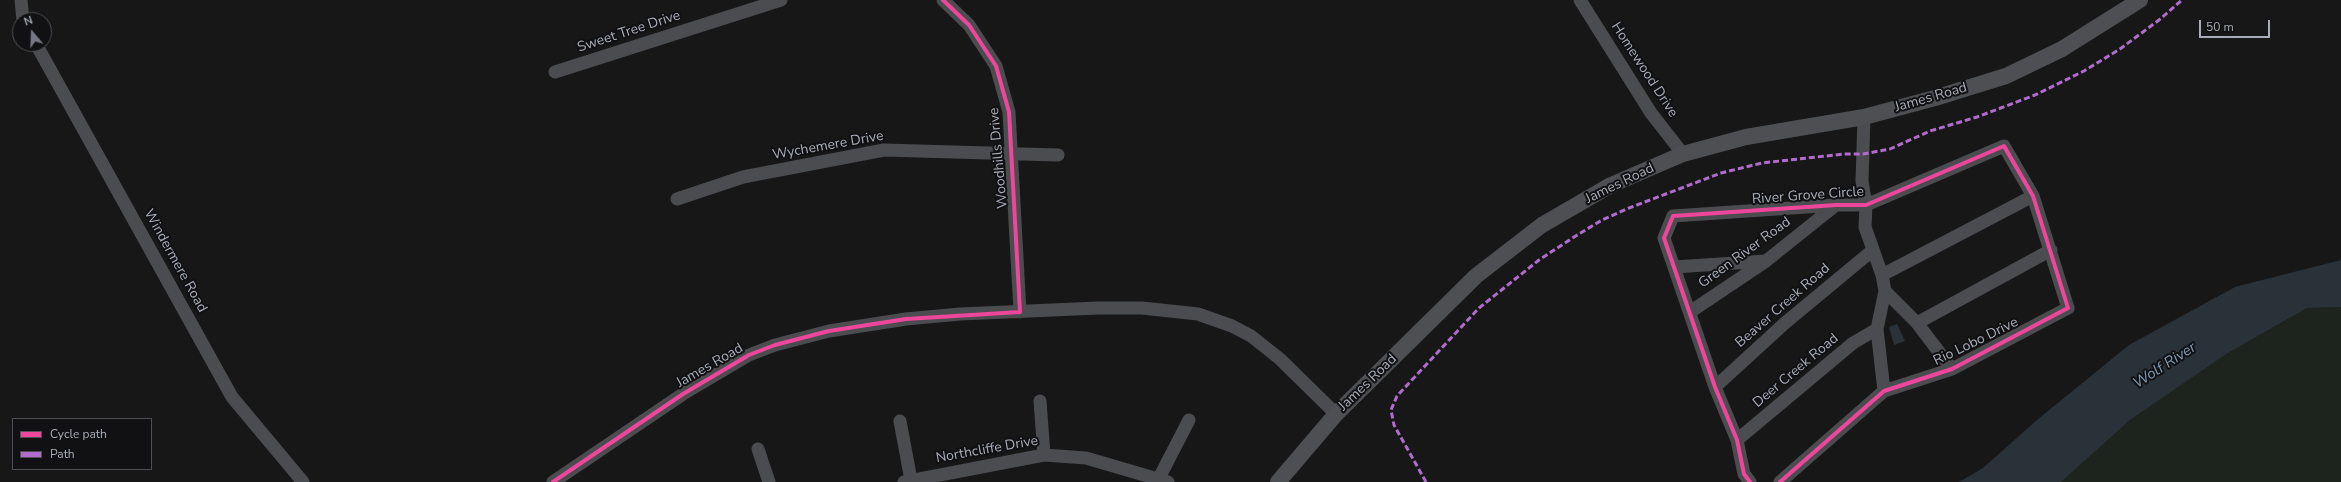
<!DOCTYPE html>
<html>
<head>
<meta charset="utf-8">
<style>
	body { margin:0 }
	#map { position:relative; width:2341px; height:482px; overflow:hidden; background:#171717; font-family:"Nunito Sans",sans-serif }
	canvas { display:block }
	.legend { position:absolute; left:12px; top:418px; width:140px; height:52px; box-sizing:border-box; background:#111113; border:1px solid #4d4f55; margin:0; padding:5px 7px; list-style:none; font-size:12px; color:#a8adb8 }
	.legend li { display:flex; align-items:center; gap:8px; height:20px }
	.legend b { width:20px; border:1px solid #4d4f55 }
	.north { position:absolute; left:12px; top:12px; width:40px; height:40px; box-sizing:border-box; background:#111113; border:1px solid #4d4f55; border-radius:50%; rotate:341deg; font-size:11px; font-weight:700; line-height:16px; text-align:center; color:#a8adb8 }
	.north::after { content:''; display:block; margin:auto; width:14px; height:18px; background:#757880; clip-path:polygon(50% 0,100% 100%,50% 72%,0 100%) }
	.scale { position:absolute; left:2199px; top:20px; width:71px; height:18px; box-sizing:border-box; border:2px solid #a8adb8; border-top:0; padding-left:5px; font-size:12px; line-height:14px; white-space:nowrap; color:#a8adb8; -webkit-text-stroke:3px #111113; paint-order:stroke }
</style>
</head>
<body>
<div id="map">
<canvas width="2341" height="482"></canvas>
<ul class="legend">
<li><b style="height:5px;background:#ed469a"></b>Cycle path</li>
<li><b style="height:5px;background:#b06ccc"></b>Path</li>
</ul>
<div class="north">N</div>
<div class="scale">50 m</div>
</div>
<script>
const context = document.querySelector('canvas').getContext('2d');
context.lineJoin = 'round';
function fillPath(path, color) { context.fillStyle = color; context.fill(path, 'evenodd'); }
const shape = rows => new Path2D(rows.map(r => 'M' + r).join(''));
function strokePath(path, color, width, dash) { context.strokeStyle = color; context.lineWidth = width; context.lineCap = dash ? 'butt' : 'round'; context.setLineDash(dash || []); context.stroke(path); }
function write(font, color, halo, rows, align = 'center') {
  context.font = font + ' "Nunito Sans",sans-serif'; context.lineWidth = 4; context.setLineDash([]); context.textBaseline = 'middle'; context.strokeStyle = halo; context.fillStyle = color; for (const [text, x, y, turn = 0] of rows) {
    context.save(); context.translate(x, y); context.rotate((+turn || 0) * Math.PI / 180); context.textAlign = isNaN(turn) ? turn : align; if (halo) context.strokeText(text, 0, 0); context.fillText(text, 0, 0); context.restore();
  }
}
const green = shape([
	[2341,307,2341,482,2061,482,2130,420,2228,353,2307,308]
]);
const water = shape([
	[2341,260,2341,307,2307,308,2228,353,2130,420,2061,482,1959,482,1983,468,2037,420,2129,345,2235,287],
	[1897,324,1905,341,1894,345,1889,327]
]);
const minor = shape([
	[21,0,23,20],
	[943,0,969,25,996,66,1009,112,1020,312],
	[1580,0,1651,113,1683,154],
	[36,44,232,397,303,482],
	[555,72,781,0],
	[1864,117,1862,181,1866,205,1865,227,1882,275,1885,291,1917,323,1952,369],
	[677,199,743,177,884,150,1058,155],
	[1674,267,1766,261],
	[1882,275,2033,196],
	[1690,312,1766,261,1836,205],
	[1917,323,2051,250],
	[1715,387,1785,323,1873,250],
	[1884,391,1877,329,1885,291],
	[1040,401,1044,455],
	[900,421,911,480],
	[1737,440,1853,343,1877,329],
	[758,449,769,482],
	[553,482,683,394,749,355,775,345,829,331,906,319,960,314,1098,308,1142,308,1198,314,1232,326,1251,336,1280,359,1336,414],
	[904,482,1044,455,1086,458,1168,482],
	[1157,482,1189,420],
	[1750,482,1744,474,1737,440,1715,387,1664,238,1673,216,1836,205,1866,205,2004,146,2033,196,2068,308,1952,369,1884,391,1780,482]
]);
const major = shape([
	[1278,482,1336,414,1476,276,1542,225,1611,185,1683,154,1746,137,1864,117,1935,98,2006,76,2062,49,2140,0]
]);
const quiet = shape([
	[1426,482,1394,425,1391,410,1397,396,1479,308,1539,260,1574,237,1602,220,1629,208,1721,173,1762,163,1844,154,1863,154,1890,149,1930,131,1977,117,2035,95,2084,71,2120,49,2159,20,2182,0]
]);
const cycleway = shape([
	[553,482,683,394,749,355,775,345,829,331,906,319,1020,312,1009,112,996,66,969,25,943,0],
	[1750,482,1744,474,1737,440,1715,387,1664,238,1673,216,1836,205,1866,205,2004,146,2033,196,2068,308,1952,369,1884,391,1780,482]
]);
const streetNames = [
	["Sweet Tree Drive",629,32,-18],
	["Homewood Drive",1644,70,57],
	["James Road",1931,98,-16],
	["Wychemere Drive",828,146,-10],
	["Woodhills Drive",999,158,-95],
	["James Road",1620,184,-26],
	["River Grove Circle",1808,196,-4],
	["Green River Road",1745,253,-36],
	["Windermere Road",175,261,61],
	["Beaver Creek Road",1783,306,-41],
	["Rio Lobo Drive",1976,342,-26],
	["James Road",710,366,-30],
	["Deer Creek Road",1796,371,-40],
	["James Road",1368,383,-44],
	["Northcliffe Drive",987,450,-10]
];
const waterNames = [
	["Wolf River",2165,366,-33]
];
fillPath(green, '#1d241e');
fillPath(water, '#2a3239');
strokePath(minor, '#4b4c50', 13);
strokePath(major, '#4d4f52', 16);
strokePath(quiet, '#b06ccc', 3, [6, 3]);
strokePath(cycleway, '#ed469a', 4);
write('14px', '#a8adb8', '#111113', streetNames);
write('italic 15px', '#7f9bb3', '#111113', waterNames);
</script>
</body>
</html>
